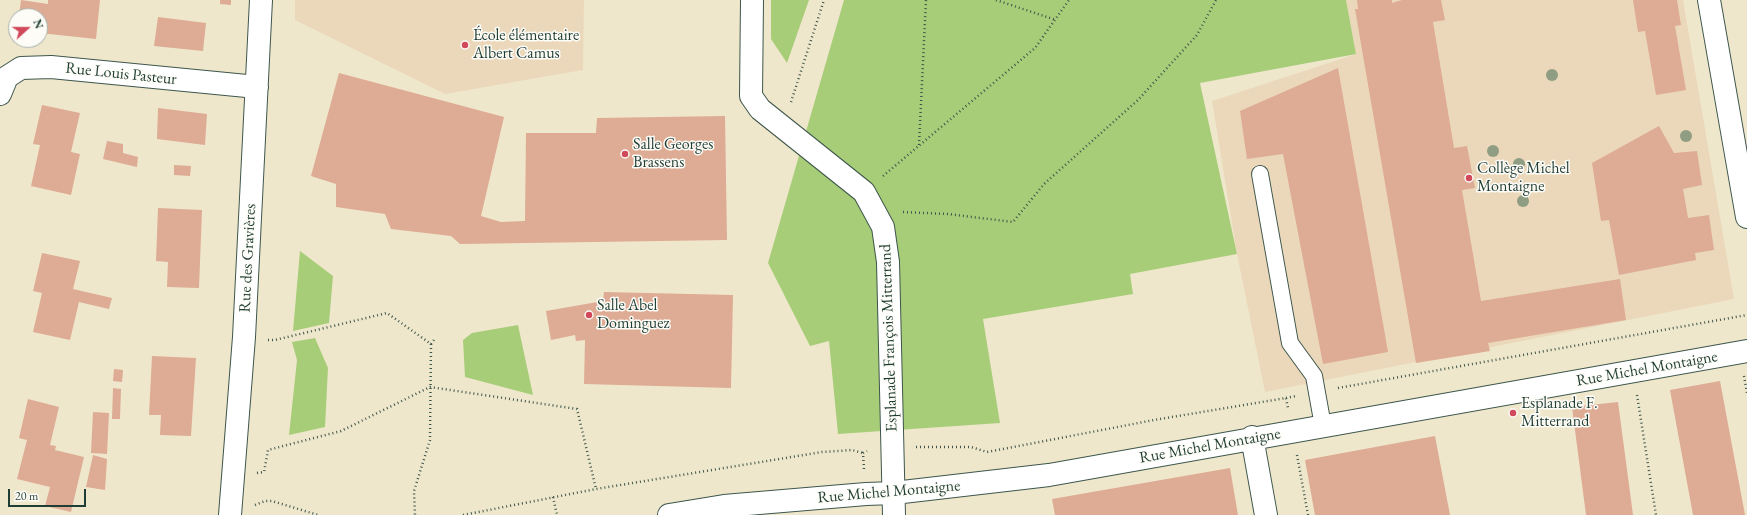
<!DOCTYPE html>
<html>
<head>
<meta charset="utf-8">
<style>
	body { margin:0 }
	#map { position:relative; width:1747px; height:515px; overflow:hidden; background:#efe7cc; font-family:"EB Garamond",serif }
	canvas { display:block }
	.north { position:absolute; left:8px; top:8px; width:40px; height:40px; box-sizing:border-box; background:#fdfcf7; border:1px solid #a4b0a9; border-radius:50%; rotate:69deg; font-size:11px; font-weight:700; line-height:16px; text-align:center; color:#1f3d34 }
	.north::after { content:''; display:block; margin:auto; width:14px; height:18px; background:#d1495b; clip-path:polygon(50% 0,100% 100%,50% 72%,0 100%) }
	.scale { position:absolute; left:8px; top:489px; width:78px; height:18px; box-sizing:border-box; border:2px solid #1f3d34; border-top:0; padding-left:5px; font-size:12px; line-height:14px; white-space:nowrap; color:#1f3d34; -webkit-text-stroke:3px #fdfcf7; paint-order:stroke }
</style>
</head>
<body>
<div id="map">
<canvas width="1747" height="515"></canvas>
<div class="north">N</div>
<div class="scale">20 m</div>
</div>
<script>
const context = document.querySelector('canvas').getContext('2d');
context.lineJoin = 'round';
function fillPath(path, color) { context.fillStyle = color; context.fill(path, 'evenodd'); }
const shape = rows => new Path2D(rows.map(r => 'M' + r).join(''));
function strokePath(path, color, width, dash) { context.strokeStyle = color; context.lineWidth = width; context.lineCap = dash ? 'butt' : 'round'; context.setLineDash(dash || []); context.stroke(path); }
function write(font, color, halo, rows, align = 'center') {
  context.font = font + ' "EB Garamond",serif'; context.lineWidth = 3; context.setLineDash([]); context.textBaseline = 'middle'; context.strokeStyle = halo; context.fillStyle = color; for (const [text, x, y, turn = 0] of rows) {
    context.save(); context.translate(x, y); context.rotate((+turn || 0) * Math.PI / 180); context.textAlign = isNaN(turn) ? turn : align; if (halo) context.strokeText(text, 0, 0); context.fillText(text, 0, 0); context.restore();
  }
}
const built = shape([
	[295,0,584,0,583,70,445,94,295,20],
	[1346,0,1683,0,1734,299,1265,392,1237,254,1212,101,1356,54]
]);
const green = shape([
	[771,0,809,0,787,63,771,39],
	[844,0,1346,0,1356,54,1200,83,1237,254,1130,274,1133,294,983,319,1000,423,838,434,829,341,810,346,768,263],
	[300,251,333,276,329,323,293,331],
	[518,325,533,395,465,377,463,340,472,333],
	[315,338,328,368,325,427,289,435,297,360,292,342]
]);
const building = shape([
	[21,0,48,4,48,0,100,0,96,39,40,33,40,16,19,16],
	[220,0,231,0,231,5,220,4],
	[1357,0,1392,0,1392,3,1402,0,1441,0,1445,20,1433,22,1454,148,1467,146,1475,188,1462,190,1481,301,1620,279,1626,320,1488,343,1490,351,1416,363,1355,9,1358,9],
	[1633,0,1677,0,1681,25,1675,26,1686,90,1656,95,1645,31,1638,32],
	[158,17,206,23,203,51,154,46],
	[1338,68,1388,352,1323,364,1283,154,1247,159,1240,111],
	[339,73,504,117,481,216,501,222,525,221,526,133,596,133,597,118,725,116,727,240,460,244,451,236,391,229,385,214,336,207,336,184,311,176],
	[42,105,80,113,71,152,80,154,71,195,31,186,40,145,33,144],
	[158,108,207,114,205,145,157,139],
	[1659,126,1674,153,1697,151,1702,185,1683,189,1688,218,1709,215,1714,250,1695,253,1696,260,1619,275,1609,220,1601,221,1592,163],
	[107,141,123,144,123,153,138,157,137,167,103,159],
	[174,165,191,166,190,176,174,175],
	[158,208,202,210,199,288,167,287,168,262,156,261],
	[42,253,80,261,73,289,112,298,109,309,79,302,70,340,33,332,42,293,33,291],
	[604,292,733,295,731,388,584,384,585,340,576,341,575,335,551,340,546,311,603,301],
	[152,356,196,358,191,436,160,435,161,415,149,415],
	[114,369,123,370,122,382,113,381],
	[1720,381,1745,515,1693,515,1670,390],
	[113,388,121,389,120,419,112,419],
	[28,399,59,407,50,445,56,446,55,450,84,457,71,512,45,506,50,487,17,479,27,440,19,438],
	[1618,402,1633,515,1586,515,1572,407],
	[93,412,109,413,107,454,91,453],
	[1435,436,1450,515,1315,515,1305,460],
	[93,455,107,459,105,490,86,487],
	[1230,468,1238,515,1055,515,1052,499]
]);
const path = shape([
	[996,0,1056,20],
	[791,102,824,0],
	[919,145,926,0],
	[883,176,1035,48,1069,0],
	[903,212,948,214,1013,222,1044,184,1138,100,1197,35,1216,0],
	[268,340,275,340,387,313,431,344,430,440,414,491,415,515],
	[431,344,434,340],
	[1744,376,1747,393],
	[1338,388,1747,315],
	[1637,395,1656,515],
	[1286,398,1296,396],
	[916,447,971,447,987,452,1154,420,1286,398,1288,408],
	[1297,455,1308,515],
	[864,469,863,453,867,451],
	[257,473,264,472,268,450,341,431,430,387,577,409,596,489],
	[553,497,557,515],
	[255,505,265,501,272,501,318,515],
	[463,515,596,489,822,452,852,450,863,453]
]);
const lane = shape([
	[1260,174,1290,343,1314,376,1323,426]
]);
const street = shape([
	[752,0,751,96,760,109,864,192,883,227,888,262,894,515],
	[1709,0,1747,217],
	[0,94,7,77,21,68,51,67,257,87],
	[1252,437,1266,515],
	[230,515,244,337,261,0],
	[669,515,724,506,866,494,894,493,1049,475,1747,351]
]);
const trees = [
	[1552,75],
	[1686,136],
	[1493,151],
	[1519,164],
	[1523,201]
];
const markers = [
	[465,45,4,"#d1495b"],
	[625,154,4,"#d1495b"],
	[1469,178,4,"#d1495b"],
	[589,315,4,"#d1495b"],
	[1513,413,4,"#d1495b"]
];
const poiNames = [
	["École élémentaire",473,36],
	["Albert Camus",473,54],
	["Salle Georges",633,145],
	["Brassens",633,163],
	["Collège Michel",1477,169],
	["Montaigne",1477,187],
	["Salle Abel",597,306],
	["Dominguez",597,324],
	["Esplanade F.",1521,404],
	["Mitterrand",1521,422]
];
const streetNames = [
	["Rue Louis Pasteur",121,74,6],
	["Rue des Gravières",248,258,-87],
	["Esplanade François Mitterrand",889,338,-92],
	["Rue Michel Montaigne",1647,369,-10],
	["Rue Michel Montaigne",1210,446,-10],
	["Rue Michel Montaigne",889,492,-5]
];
fillPath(built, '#ebd8ba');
fillPath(green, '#a8cd78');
fillPath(building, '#deab94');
strokePath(lane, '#3e564b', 18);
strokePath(street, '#3e564b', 24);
strokePath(path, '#3e564b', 2.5, [1, 3]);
strokePath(lane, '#fff', 16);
strokePath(street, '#fff', 22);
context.fillStyle = '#8f9d82';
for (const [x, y] of trees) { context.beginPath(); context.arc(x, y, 6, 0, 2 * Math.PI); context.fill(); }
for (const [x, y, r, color] of markers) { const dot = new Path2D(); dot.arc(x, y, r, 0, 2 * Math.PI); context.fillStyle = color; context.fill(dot); strokePath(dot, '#fdfcf7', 1.5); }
write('16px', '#1f3d34', '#fdfcf7', poiNames, 'left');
write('16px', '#1f3d34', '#fdfcf7', streetNames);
</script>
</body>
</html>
